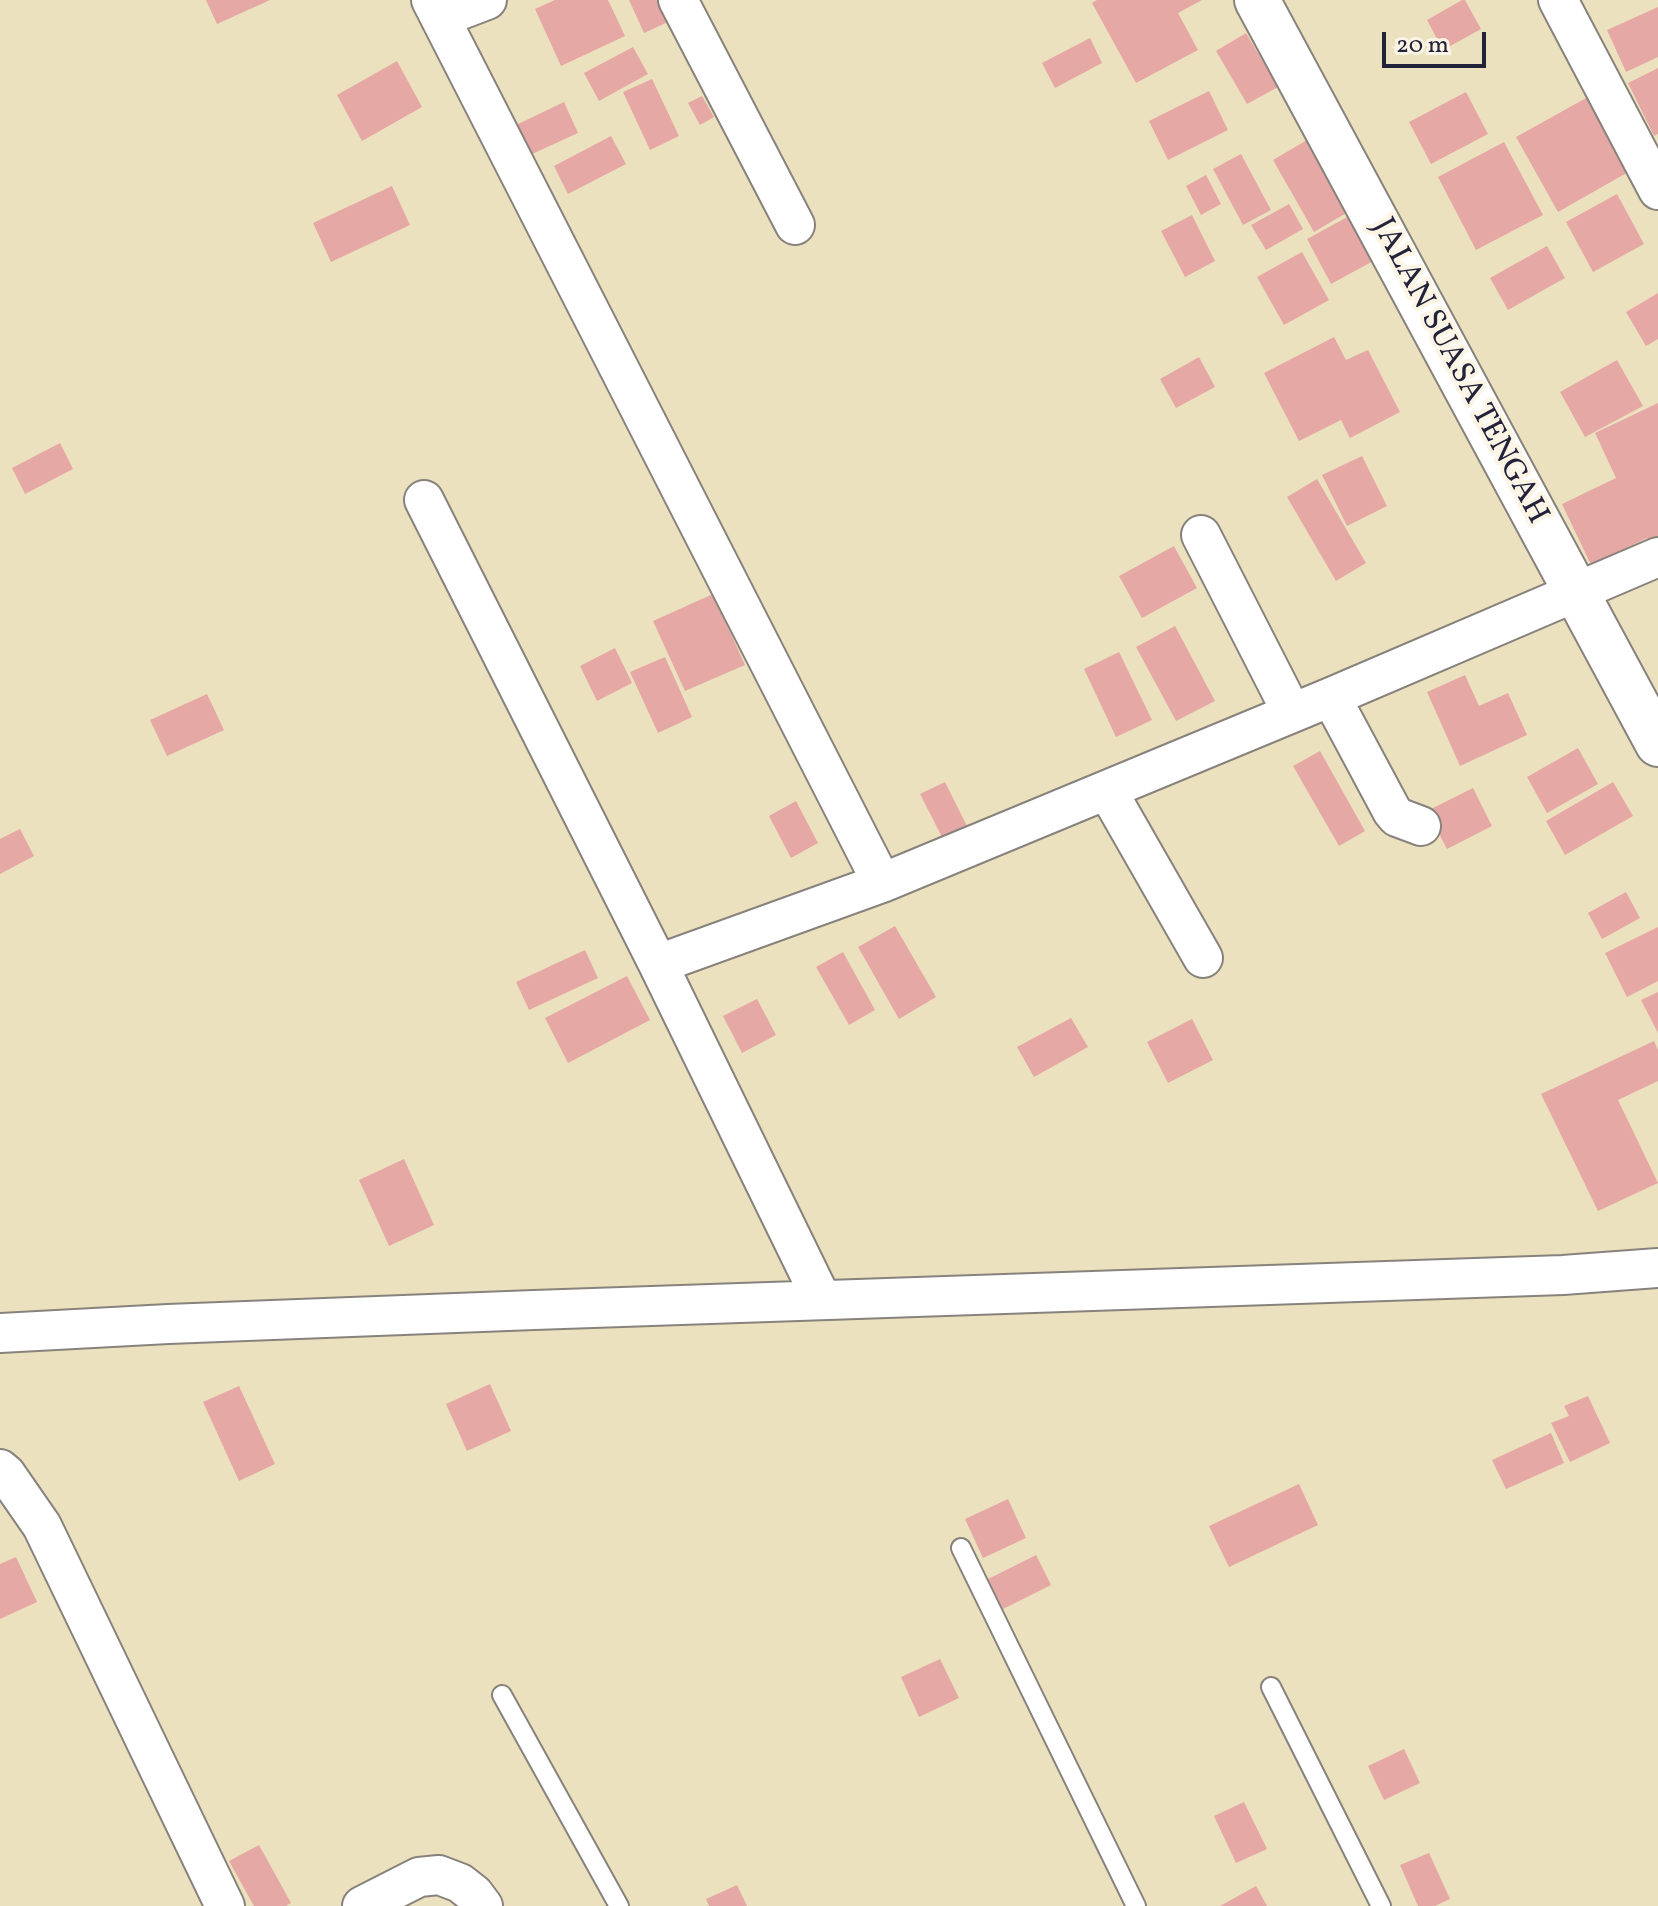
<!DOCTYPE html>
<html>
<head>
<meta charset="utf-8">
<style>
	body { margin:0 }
	#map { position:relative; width:1658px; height:1906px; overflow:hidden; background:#ece1be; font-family:Vollkorn,serif }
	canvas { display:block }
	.scale { position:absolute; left:1382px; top:32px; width:104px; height:36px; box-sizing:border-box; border:4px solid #22223b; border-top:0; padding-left:10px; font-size:24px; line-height:28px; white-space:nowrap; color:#22223b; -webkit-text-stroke:6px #fcf5e5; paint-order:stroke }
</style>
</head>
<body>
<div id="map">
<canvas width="1658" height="1906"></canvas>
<div class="scale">20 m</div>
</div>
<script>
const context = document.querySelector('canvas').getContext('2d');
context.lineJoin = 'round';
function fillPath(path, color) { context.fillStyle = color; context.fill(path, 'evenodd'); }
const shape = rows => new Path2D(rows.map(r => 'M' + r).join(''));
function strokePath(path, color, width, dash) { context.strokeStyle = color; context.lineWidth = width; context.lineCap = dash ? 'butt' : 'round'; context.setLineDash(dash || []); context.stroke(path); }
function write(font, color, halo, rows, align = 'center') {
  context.font = font + ' Vollkorn,serif'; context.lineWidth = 8; context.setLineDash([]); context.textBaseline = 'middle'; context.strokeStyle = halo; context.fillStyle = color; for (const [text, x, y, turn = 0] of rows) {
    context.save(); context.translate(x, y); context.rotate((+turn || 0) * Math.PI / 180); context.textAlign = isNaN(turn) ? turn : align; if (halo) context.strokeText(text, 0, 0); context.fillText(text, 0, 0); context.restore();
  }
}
const building = shape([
	[206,0,270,0,217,24],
	[555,0,608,0,625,36,561,66,535,9],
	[629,0,658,0,668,22,644,33],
	[1097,0,1202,0,1178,13,1198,50,1136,83,1092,3],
	[1462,0,1465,0,1481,29,1443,50,1427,20],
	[1658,7,1658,57,1626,72,1607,30],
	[1246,33,1278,87,1247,104,1216,51],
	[1090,38,1102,63,1055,88,1042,63],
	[633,47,648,74,599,101,584,73],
	[397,61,422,107,362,141,337,95],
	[1658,68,1658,134,1654,136,1628,83],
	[652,79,679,136,650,150,623,92],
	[1209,91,1228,130,1168,160,1149,121],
	[1466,92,1488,134,1431,164,1409,122],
	[702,96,714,117,700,125,688,103],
	[1588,97,1630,171,1558,212,1516,137],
	[564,102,578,133,530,155,516,125],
	[611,136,626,164,568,194,554,166],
	[1307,140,1348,212,1314,232,1273,160],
	[1504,142,1543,215,1476,250,1438,177],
	[1241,154,1271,210,1243,225,1213,169],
	[1206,175,1221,204,1201,215,1186,186],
	[392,186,410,225,331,262,313,223],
	[1617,194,1644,244,1593,272,1566,222],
	[1289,204,1303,229,1266,250,1251,225],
	[1192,215,1215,261,1185,277,1161,231],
	[1351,215,1375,260,1331,284,1307,239],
	[1547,246,1565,278,1508,310,1490,278],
	[1302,252,1329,300,1284,325,1257,277],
	[1658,293,1658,339,1646,346,1626,312],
	[1334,337,1346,360,1368,350,1400,412,1350,438,1341,420,1299,441,1264,373],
	[1199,357,1215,387,1176,408,1160,379],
	[1617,360,1643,406,1585,437,1560,392],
	[1658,403,1658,537,1649,541,1647,538,1591,565,1562,504,1616,478,1595,433],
	[60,443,73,469,25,494,12,468],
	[1362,456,1387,506,1347,526,1322,475],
	[1317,479,1366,563,1336,581,1287,497],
	[1174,546,1197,588,1142,618,1119,576],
	[713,594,745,665,685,691,653,621],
	[1175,626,1215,701,1176,721,1136,647],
	[615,648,632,683,597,701,580,666],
	[1119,652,1152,720,1116,737,1084,669],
	[665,657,692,717,658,733,630,672],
	[1465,675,1479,706,1508,693,1527,735,1460,766,1427,692],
	[207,694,224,730,167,756,150,720],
	[1578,748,1598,784,1547,813,1527,777],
	[1320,751,1365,831,1339,846,1293,766],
	[945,782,968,828,944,841,920,794],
	[1613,782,1633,816,1565,855,1546,821],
	[1473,788,1492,826,1447,849,1427,811],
	[796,801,818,843,791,858,769,816],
	[20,829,34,856,0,874,0,839],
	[1626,892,1640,918,1602,939,1588,913],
	[895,926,936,997,899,1019,858,947],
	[1658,927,1658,981,1627,997,1605,953],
	[585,950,598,978,529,1010,516,982],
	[843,952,875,1010,849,1025,816,967],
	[627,976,650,1020,568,1063,545,1018],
	[1658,992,1658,1033,1641,1000],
	[757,999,776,1035,742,1053,723,1016],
	[1071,1018,1088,1047,1034,1077,1017,1047],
	[1192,1019,1213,1060,1168,1083,1147,1042],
	[1654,1041,1658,1050,1658,1081,1618,1100,1658,1183,1598,1211,1541,1094],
	[404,1159,434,1225,389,1246,359,1180],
	[490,1384,511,1431,467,1451,446,1404],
	[239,1386,275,1464,239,1481,203,1402],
	[1588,1396,1610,1443,1570,1462,1551,1423,1569,1416,1564,1406],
	[1551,1433,1564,1463,1506,1489,1492,1460],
	[1299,1484,1318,1525,1229,1567,1209,1526],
	[1008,1499,1026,1538,983,1558,965,1519],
	[1036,1555,1051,1585,1003,1609,988,1579],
	[16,1557,37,1602,0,1619,0,1564],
	[940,1659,959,1698,919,1717,901,1677],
	[1404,1749,1420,1783,1384,1800,1368,1766],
	[1244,1802,1267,1849,1236,1863,1214,1816],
	[259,1845,291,1903,286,1906,254,1906,229,1861],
	[1429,1853,1450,1899,1435,1906,1418,1906,1400,1865],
	[737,1885,747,1906,709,1906,706,1899],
	[1256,1886,1267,1906,1220,1906]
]);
const lane = shape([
	[961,1548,1136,1906],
	[1271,1687,1381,1906],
	[502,1695,619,1906]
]);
const street = shape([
	[431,0,882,883],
	[678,0,795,225],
	[1558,0,1658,190],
	[440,18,487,0],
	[424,500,658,964,822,1300],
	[1201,535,1292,713],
	[1331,697,1392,811,1397,817,1421,826],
	[1107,790,1203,958],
	[658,964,882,883,1331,697,1658,557],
	[0,1333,168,1324,534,1310,1563,1275,1658,1268],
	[0,1469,6,1474,42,1526,225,1906],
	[362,1906,419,1877,439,1875,460,1883,474,1894,483,1906]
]);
const secondary = shape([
	[1257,0,1658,744]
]);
const streetNames = [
	["JALAN SUASA TENGAH",1458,372,62]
];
fillPath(building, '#e6a8a5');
strokePath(lane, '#87827c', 22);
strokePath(street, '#87827c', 42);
strokePath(secondary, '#87827c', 48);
strokePath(lane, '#fff', 18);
strokePath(street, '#fff', 38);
strokePath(secondary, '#fff', 44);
write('32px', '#22223b', '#fcf5e5', streetNames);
</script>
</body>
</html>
